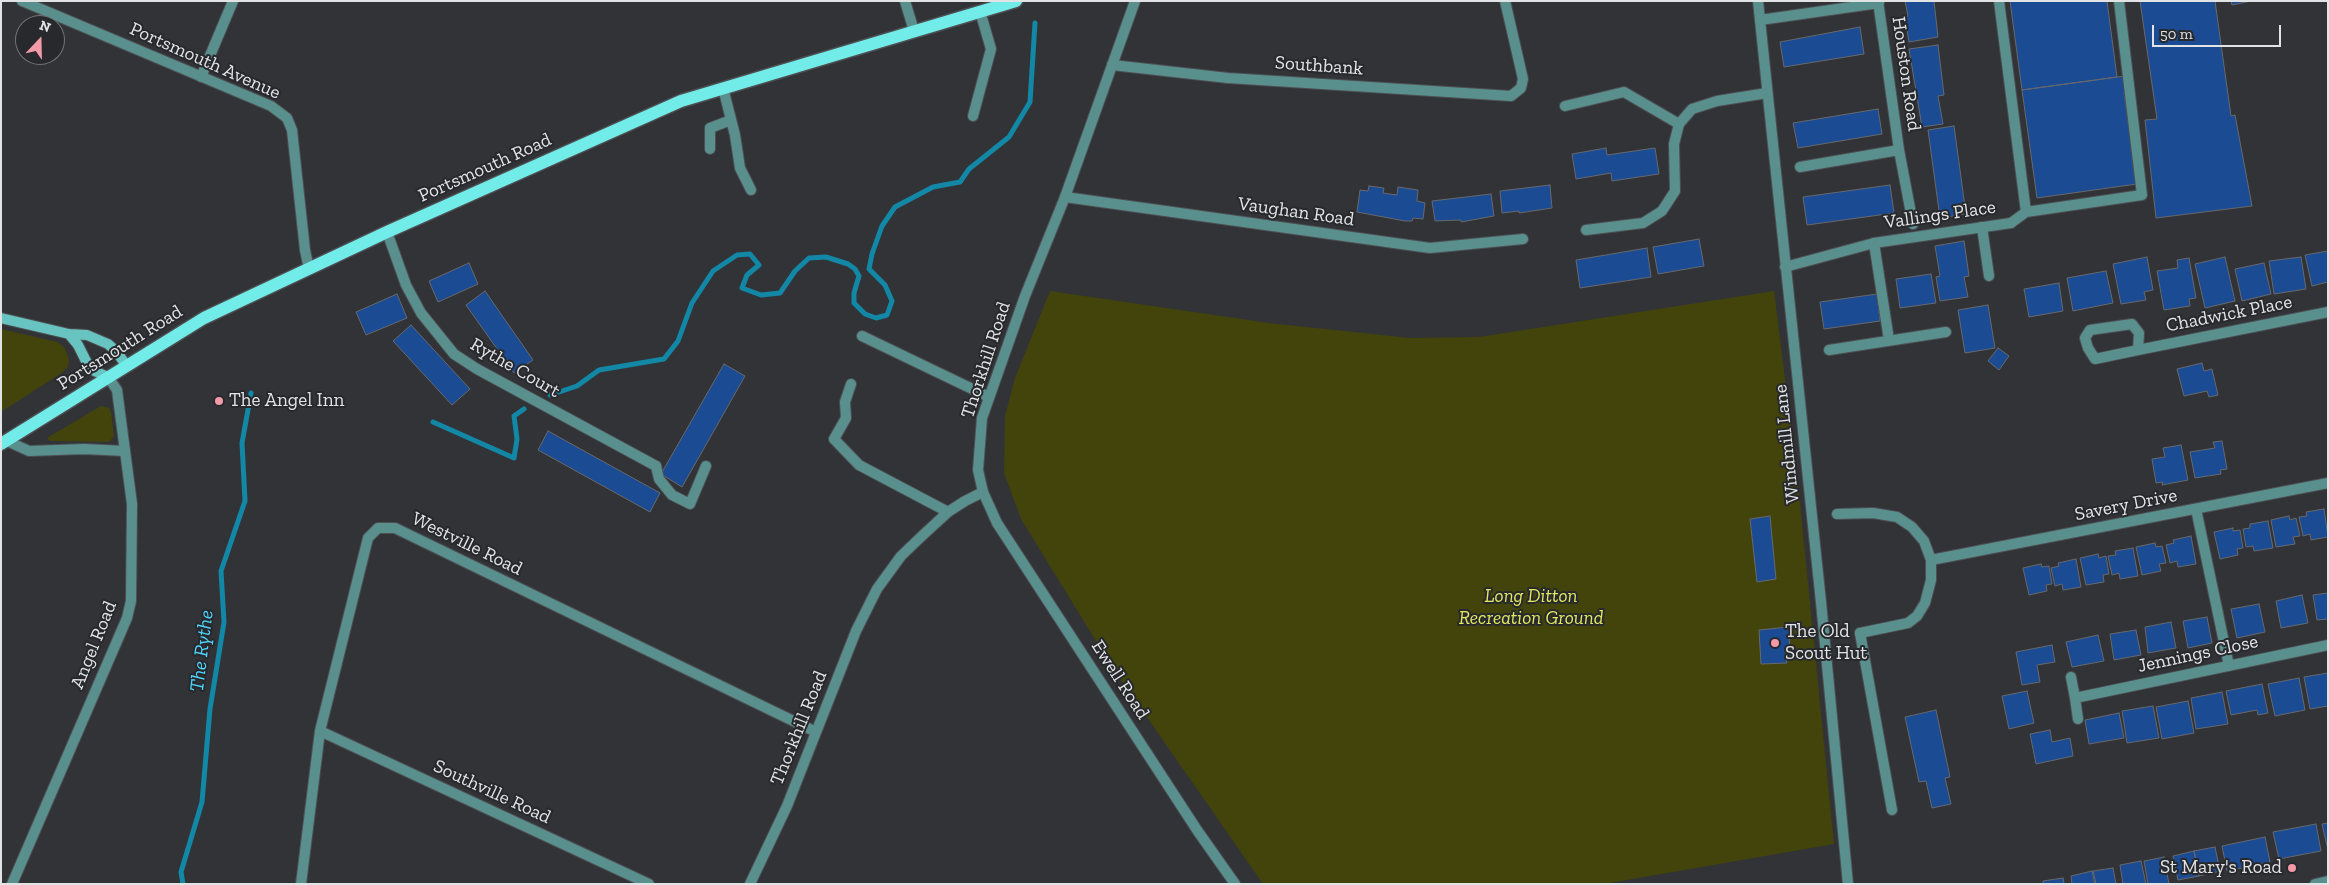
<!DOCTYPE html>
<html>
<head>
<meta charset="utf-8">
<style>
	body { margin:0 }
	#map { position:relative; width:2329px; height:885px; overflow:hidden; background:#313337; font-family:"Zilla Slab",serif }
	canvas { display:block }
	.frame { position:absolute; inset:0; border:2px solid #e2e3e5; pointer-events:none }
	.north { position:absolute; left:15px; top:15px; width:50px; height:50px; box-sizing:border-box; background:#27292d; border:1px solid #727377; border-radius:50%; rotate:21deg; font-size:14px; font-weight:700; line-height:20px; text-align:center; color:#e2e3e5 }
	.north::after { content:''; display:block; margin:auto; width:18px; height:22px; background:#f39aa8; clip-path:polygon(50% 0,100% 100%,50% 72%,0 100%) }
	.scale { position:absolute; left:2152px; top:25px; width:129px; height:22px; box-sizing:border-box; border:2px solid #e2e3e5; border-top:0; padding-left:6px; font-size:15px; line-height:18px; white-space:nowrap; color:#e2e3e5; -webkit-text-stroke:4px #27292d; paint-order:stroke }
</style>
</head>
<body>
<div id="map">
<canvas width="2329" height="885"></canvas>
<div class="frame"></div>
<div class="north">N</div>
<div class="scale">50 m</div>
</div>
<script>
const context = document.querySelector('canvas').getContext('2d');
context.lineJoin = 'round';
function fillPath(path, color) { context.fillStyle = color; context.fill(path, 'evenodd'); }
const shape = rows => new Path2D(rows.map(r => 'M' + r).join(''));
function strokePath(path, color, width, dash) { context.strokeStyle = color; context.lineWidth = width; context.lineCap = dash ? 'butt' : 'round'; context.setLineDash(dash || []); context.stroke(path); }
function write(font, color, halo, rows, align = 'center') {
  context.font = font + ' "Zilla Slab",serif'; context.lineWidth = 4; context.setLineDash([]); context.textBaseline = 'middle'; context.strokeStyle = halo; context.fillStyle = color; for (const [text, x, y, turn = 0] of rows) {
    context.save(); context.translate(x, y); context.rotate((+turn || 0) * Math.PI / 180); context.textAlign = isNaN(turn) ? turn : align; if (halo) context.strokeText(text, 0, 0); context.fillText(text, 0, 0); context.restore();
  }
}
const green = shape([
	[1050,291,1269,323,1410,338,1479,337,1774,291,1798,483,1834,844,1604,884,1263,884,1112,667,1021,519,1004,473,1005,416,1015,378],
	[1,329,57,342,65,348,69,360,68,367,60,374,1,412],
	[101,406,109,408,111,412,114,436,109,442,50,441,47,438]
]);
const stream = shape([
	[550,395,577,386,599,370,664,359,678,341,692,303,713,271,737,255,750,254,759,265,747,275,742,288,761,295,780,293,795,271,809,258,826,257,848,264,855,269,859,276,854,293,854,303,865,314,876,318,887,315,892,301,885,285,869,269,872,254,882,226,895,207,933,187,960,182,969,169,1009,137,1030,102,1035,23],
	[433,422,514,458,517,439,514,416,524,409],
	[183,884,181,872,202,802,210,709,224,622,221,571,245,501,242,443,251,393]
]);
const building = shape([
	[1905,1,1934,1,1938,37,1909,42,1905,17,1908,16,1905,1],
	[2010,1,2107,1,2117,77,2022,90,2010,1],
	[2140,1,2215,1,2231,116,2235,115,2252,206,2156,218,2145,120,2157,119,2140,1],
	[2231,1,2251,1,2232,5,2231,1],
	[1860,27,1864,54,1784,67,1780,42,1860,27],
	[1938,45,1944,95,1938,96,1943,124,1922,127,1909,49,1938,45],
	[2125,76,2127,92,2124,92,2137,184,2037,198,2022,90,2125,76],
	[1878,109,1882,134,1798,148,1793,123,1878,109],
	[1954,126,1966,214,1940,218,1928,130,1954,126],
	[1606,148,1607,155,1655,148,1659,174,1612,181,1611,173,1576,179,1572,154,1606,148],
	[1550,185,1552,208,1519,213,1519,211,1502,213,1500,191,1550,185],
	[1890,185,1894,213,1807,225,1803,197,1890,185],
	[1369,186,1384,188,1383,193,1397,195,1398,187,1418,190,1417,201,1425,203,1423,219,1413,218,1412,221,1405,221,1357,212,1360,190,1368,191,1369,186],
	[1491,194,1494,216,1461,222,1461,220,1435,221,1432,201,1491,194],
	[1699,239,1704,266,1658,274,1653,247,1699,239],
	[1964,241,1969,276,1964,277,1968,297,1940,301,1936,277,1940,276,1935,246,1964,241],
	[1647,248,1651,277,1580,288,1576,260,1647,248],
	[2328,251,2328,282,2312,286,2305,255,2328,251],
	[2147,257,2153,290,2144,292,2146,300,2121,304,2113,264,2147,257],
	[2225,257,2235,301,2205,308,2195,264,2225,257],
	[2301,257,2306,289,2274,294,2269,261,2301,257],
	[2189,258,2196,298,2189,299,2190,306,2164,310,2157,271,2178,268,2177,260,2189,258],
	[469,263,478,284,438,302,429,281,469,263],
	[2264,263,2271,294,2242,301,2235,269,2264,263],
	[2106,271,2113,303,2073,311,2067,278,2106,271],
	[1931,274,1936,303,1900,308,1896,279,1931,274],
	[2059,283,2063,311,2029,317,2024,289,2059,283],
	[485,291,533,360,514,373,466,305,485,291],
	[397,294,407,318,366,335,356,312,397,294],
	[1877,294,1880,321,1824,329,1820,302,1877,294],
	[1988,305,1995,348,1965,353,1958,310,1988,305],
	[411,325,470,389,452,405,393,341,411,325],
	[1998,348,2009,356,1999,370,1988,361,1998,348],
	[2202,363,2204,371,2212,369,2218,395,2209,397,2207,391,2184,396,2177,369,2202,363],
	[724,364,745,376,682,487,661,474,724,364],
	[548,431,660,493,650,512,538,450,548,431],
	[2222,441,2227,469,2220,470,2221,474,2195,478,2190,452,2215,448,2213,442,2222,441],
	[2181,445,2188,480,2162,485,2163,482,2156,483,2152,459,2165,457,2163,448,2181,445],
	[2324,509,2328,537,2311,540,2310,534,2303,536,2299,517,2307,516,2306,512,2324,509],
	[1770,516,1776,579,1757,582,1750,519,1770,516],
	[2289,516,2290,520,2296,518,2300,536,2293,537,2295,544,2276,547,2271,520,2289,516],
	[2268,521,2273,548,2254,551,2253,546,2246,547,2243,529,2250,528,2250,524,2268,521],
	[2233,528,2233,531,2240,530,2243,548,2237,549,2238,555,2220,559,2214,532,2233,528],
	[2191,536,2196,564,2178,567,2177,561,2170,563,2166,545,2174,543,2173,540,2191,536],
	[2155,543,2156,547,2162,546,2166,563,2159,564,2161,571,2142,575,2136,547,2155,543],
	[2133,548,2138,576,2120,579,2119,573,2112,575,2108,556,2116,555,2115,551,2133,548],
	[2098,554,2099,558,2106,556,2109,574,2103,575,2104,582,2086,585,2080,558,2098,554],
	[2076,559,2081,587,2063,590,2062,584,2055,586,2051,568,2059,566,2058,563,2076,559],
	[2041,564,2042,567,2049,566,2052,584,2046,585,2047,591,2029,595,2023,568,2041,564],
	[2328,593,2328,619,2317,620,2313,595,2328,593],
	[2302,595,2308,623,2281,628,2276,601,2302,595],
	[2259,604,2265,632,2237,638,2231,609,2259,604],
	[2207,617,2212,643,2188,648,2183,621,2207,617],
	[2171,622,2176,648,2148,653,2145,627,2171,622],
	[1788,627,1791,657,1786,657,1787,663,1761,664,1759,630,1788,627],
	[2136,630,2141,655,2114,660,2110,634,2136,630],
	[2098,635,2104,661,2072,667,2066,642,2098,635],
	[2052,645,2055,662,2037,665,2040,682,2022,685,2016,652,2052,645],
	[2328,673,2328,706,2310,709,2304,677,2328,673],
	[2299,678,2305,710,2275,716,2268,684,2299,678],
	[2262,684,2268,713,2258,715,2257,710,2231,715,2226,691,2262,684],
	[2027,691,2034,723,2009,729,2002,696,2027,691],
	[2222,692,2228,724,2196,729,2191,698,2222,692],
	[2188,701,2194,733,2162,739,2156,707,2188,701],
	[2153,706,2159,738,2127,743,2122,711,2153,706],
	[1936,710,1950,777,1945,778,1951,804,1932,808,1926,781,1919,782,1905,717,1936,710],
	[2119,713,2124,738,2089,744,2085,720,2119,713],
	[2050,730,2052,742,2070,738,2073,756,2036,764,2030,734,2050,730],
	[2328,823,2328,850,2322,824,2328,823],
	[2316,824,2321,851,2279,859,2273,832,2316,824],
	[2265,837,2270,862,2227,871,2222,846,2265,837],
	[2215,847,2220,871,2199,876,2194,851,2215,847],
	[2194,851,2199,876,2178,880,2173,856,2194,851],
	[2164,857,2169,884,2148,884,2144,861,2164,857],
	[2141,861,2146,884,2123,884,2120,865,2141,861],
	[2113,868,2116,884,2096,884,2093,871,2113,868],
	[2092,871,2095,884,2072,884,2071,876,2092,871],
	[2063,878,2064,884,2043,884,2043,881,2063,878]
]);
const service = shape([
	[1999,1,2026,212],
	[723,88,735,135,740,168,751,190],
	[1565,106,1624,92,1679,124],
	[973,116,991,49,980,11],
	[710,149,710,128,731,120],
	[2011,223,2026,212,2142,195,2119,1],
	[1982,227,1989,276],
	[1874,243,1889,340],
	[1829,350,1946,332],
	[656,466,659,479,672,495,690,504,706,466],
	[1860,633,1892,810]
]);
const minor = shape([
	[22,1,271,106,287,118,292,130,305,250,309,269],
	[905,1,914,31],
	[1758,1,1821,602,1848,884],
	[1878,1,1899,150,1913,224],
	[1760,20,1879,3],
	[1112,65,1228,78,1511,96,1521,88,1523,79,1505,1],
	[201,77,233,1],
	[1800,167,1899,150],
	[1065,197,1430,248,1523,239],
	[1586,230,1643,223,1662,211,1675,191,1674,144,1679,124,1692,109,1717,101,1767,93],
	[387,232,406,285,421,313,454,354,477,369,656,466],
	[1785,267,1874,243,2011,223],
	[862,336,989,397],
	[2138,350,2139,333,2132,324,2090,330,2085,338,2088,348,2095,359,2138,350,2328,312],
	[851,384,845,402,846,418,834,439,859,465,948,512],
	[7,441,29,451,84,449,125,451],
	[2196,509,2229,666],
	[1837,514,1873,513,1897,517,1912,527,1924,541,1931,560,1931,580,1925,603,1917,616,1908,623,1860,633],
	[1931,560,2328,483],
	[2071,677,2075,698,2328,645],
	[2075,698,2078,719],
	[320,731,649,884],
	[301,884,320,731,368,538,378,528,395,528,816,732],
	[750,884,787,806,856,631,877,589,901,556,923,535,948,512,965,501,983,492]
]);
const tertiary = shape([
	[1135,1,1065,197,1025,296,982,418,978,470,983,492,997,523,1197,830,1235,884],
	[12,884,127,618,131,601,132,504,117,390,108,377],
	[2315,884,2328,881]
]);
const secondary = shape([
	[1,318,69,334,87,335,108,344,116,351,126,365],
	[69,334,78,345,90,369,108,377]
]);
const primary = shape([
	[1,444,204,318,387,232,681,101,1016,1]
]);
const markers = [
	[219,401,5,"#f39aa8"],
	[1775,643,5,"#f39aa8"],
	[2292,868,5,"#f39aa8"]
];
const streetNames = [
	["Portsmouth Avenue",205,61,24],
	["Southbank",1319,66,4],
	["Houston Road",1906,74,82],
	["Portsmouth Road",485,168,-24],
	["Vaughan Road",1296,212,8],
	["Vallings Place",1940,215,-8],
	["Chadwick Place",2229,314,-11],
	["Portsmouth Road",120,348,-32],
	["Thorkhill Road",986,360,-72],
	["Rythe Court",515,368,30],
	["Windmill Lane",1787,444,-96],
	["Savery Drive",2126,505,-11],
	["Westville Road",467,544,26],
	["Angel Road",94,645,-68],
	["Jennings Close",2198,654,-12],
	["Ewell Road",1120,680,57],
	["Thorkhill Road",799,728,-68],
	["Southville Road",492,792,25]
];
const poiNames = [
	["The Angel Inn",229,401],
	["The Old",1785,632],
	["Scout Hut",1785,654],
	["St Mary's Road",2282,868,"right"]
];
const parkNames = [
	["Long Ditton",1531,597],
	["Recreation Ground",1531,619]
];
const waterNames = [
	["The Rythe",202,651,-83]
];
fillPath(green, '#42440c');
strokePath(stream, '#1387a6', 5);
fillPath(building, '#1b4b93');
strokePath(building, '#67696d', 1);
strokePath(service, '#4d4f53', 12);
strokePath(minor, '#4d4f53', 12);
strokePath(tertiary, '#4d4f53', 12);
strokePath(secondary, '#4d4f53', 12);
strokePath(primary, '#4d4f53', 15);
strokePath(service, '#59908e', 10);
strokePath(minor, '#59908e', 10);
strokePath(tertiary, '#59908e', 10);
strokePath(secondary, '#68c4c1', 10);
strokePath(primary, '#72ece9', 12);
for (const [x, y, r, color] of markers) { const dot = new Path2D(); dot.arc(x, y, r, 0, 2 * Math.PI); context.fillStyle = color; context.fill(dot); strokePath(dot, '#27292d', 2); }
write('19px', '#e2e3e5', '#27292d', streetNames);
write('19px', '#e2e3e5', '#27292d', poiNames, 'left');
write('italic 19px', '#e2e85f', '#27292d', parkNames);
write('italic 20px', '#4ed4fd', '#27292d', waterNames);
</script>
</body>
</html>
